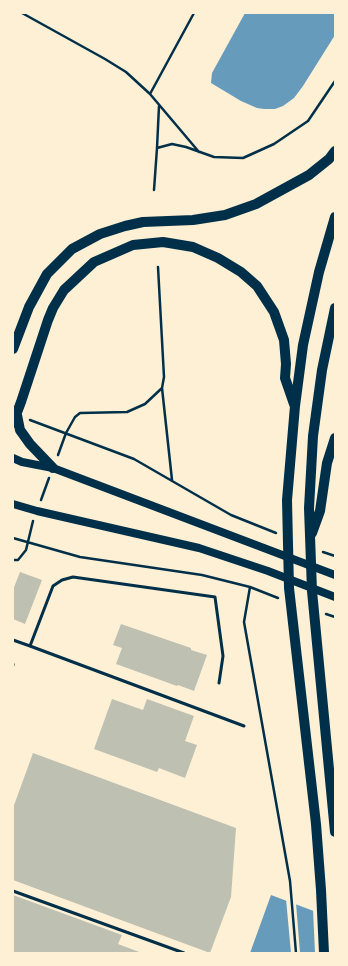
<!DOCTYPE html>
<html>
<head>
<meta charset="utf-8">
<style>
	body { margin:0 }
	#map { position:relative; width:348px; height:966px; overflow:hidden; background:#fdf0d5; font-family:Bitter,serif }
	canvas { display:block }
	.frame { position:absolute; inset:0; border:14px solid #fdf0d5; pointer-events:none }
</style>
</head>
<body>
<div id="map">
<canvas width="348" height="966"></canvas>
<div class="frame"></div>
</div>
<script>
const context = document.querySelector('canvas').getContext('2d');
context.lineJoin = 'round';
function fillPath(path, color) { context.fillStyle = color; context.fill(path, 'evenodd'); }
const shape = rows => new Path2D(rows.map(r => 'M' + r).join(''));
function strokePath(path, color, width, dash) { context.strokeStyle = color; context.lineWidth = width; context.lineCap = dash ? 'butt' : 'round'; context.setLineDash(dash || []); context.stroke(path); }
const water = shape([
	[245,13,335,13,335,35,303,86,294,98,283,106,275,109,264,109,257,108,241,101,211,83,212,73],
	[271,895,335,919,335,953,250,953]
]);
const pier = shape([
	[286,899,296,903,300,953,291,953],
	[313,909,335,917,335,953,315,953]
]);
const building = shape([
	[20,572,42,580,25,624,13,619,13,590],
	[121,624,191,648,191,650,207,655,194,691,178,685,177,686,116,664,122,648,113,645],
	[112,699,143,710,147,699,194,716,185,741,197,745,185,778,159,768,157,772,94,749],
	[33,753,236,828,231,897,210,953,13,880,13,808],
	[13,895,122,935,118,944,142,953,13,953]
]);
const path = shape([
	[22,13,105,59,126,72,150,94,199,152],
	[150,94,194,13],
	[157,148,159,106],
	[154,190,157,148,172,144,186,147,214,157,243,158,274,144,308,121,335,81],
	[162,388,172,480],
	[30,420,134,459,231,515,276,533],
	[58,455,66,433,75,417,80,413,127,412,145,404,162,388,164,377,158,267],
	[41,500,49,478],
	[13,538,80,557,202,575,250,587,278,598],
	[323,552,335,556],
	[13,560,18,560,26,550,33,521],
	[250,587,244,622,290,881,296,953],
	[326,614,335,617]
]);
const service = shape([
	[13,640,30,646,53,586,62,580,73,577,215,597,223,656,219,683],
	[30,646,244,726],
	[13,664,13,665],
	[13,891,184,953]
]);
const secondary = shape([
	[13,458,22,462,53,468,335,575],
	[13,504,37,511,199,548,268,571,335,597]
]);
const primary = shape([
	[335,308,322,370,313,436,309,508,312,591,335,832],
	[13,349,29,307,47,274,72,249,100,234,125,226,143,222,193,220,225,215,256,204,309,175,329,159,335,151],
	[17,415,20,430,30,444,53,468],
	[13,423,21,402,48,320,53,308,64,290,94,262,133,245,163,242,193,247,218,258,241,272,257,286,274,312,284,340,286,364,285,378,294,404],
	[312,533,320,511,327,463,335,438],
	[324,953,321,890,316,824,289,588,287,500,295,406,303,345,319,272,335,217]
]);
fillPath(water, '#669bbc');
fillPath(pier, '#fdf0d5');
fillPath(building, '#bec0b2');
strokePath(path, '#003049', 2.5);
strokePath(service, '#003049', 3);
strokePath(secondary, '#003049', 8);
strokePath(primary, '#003049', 10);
</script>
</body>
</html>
